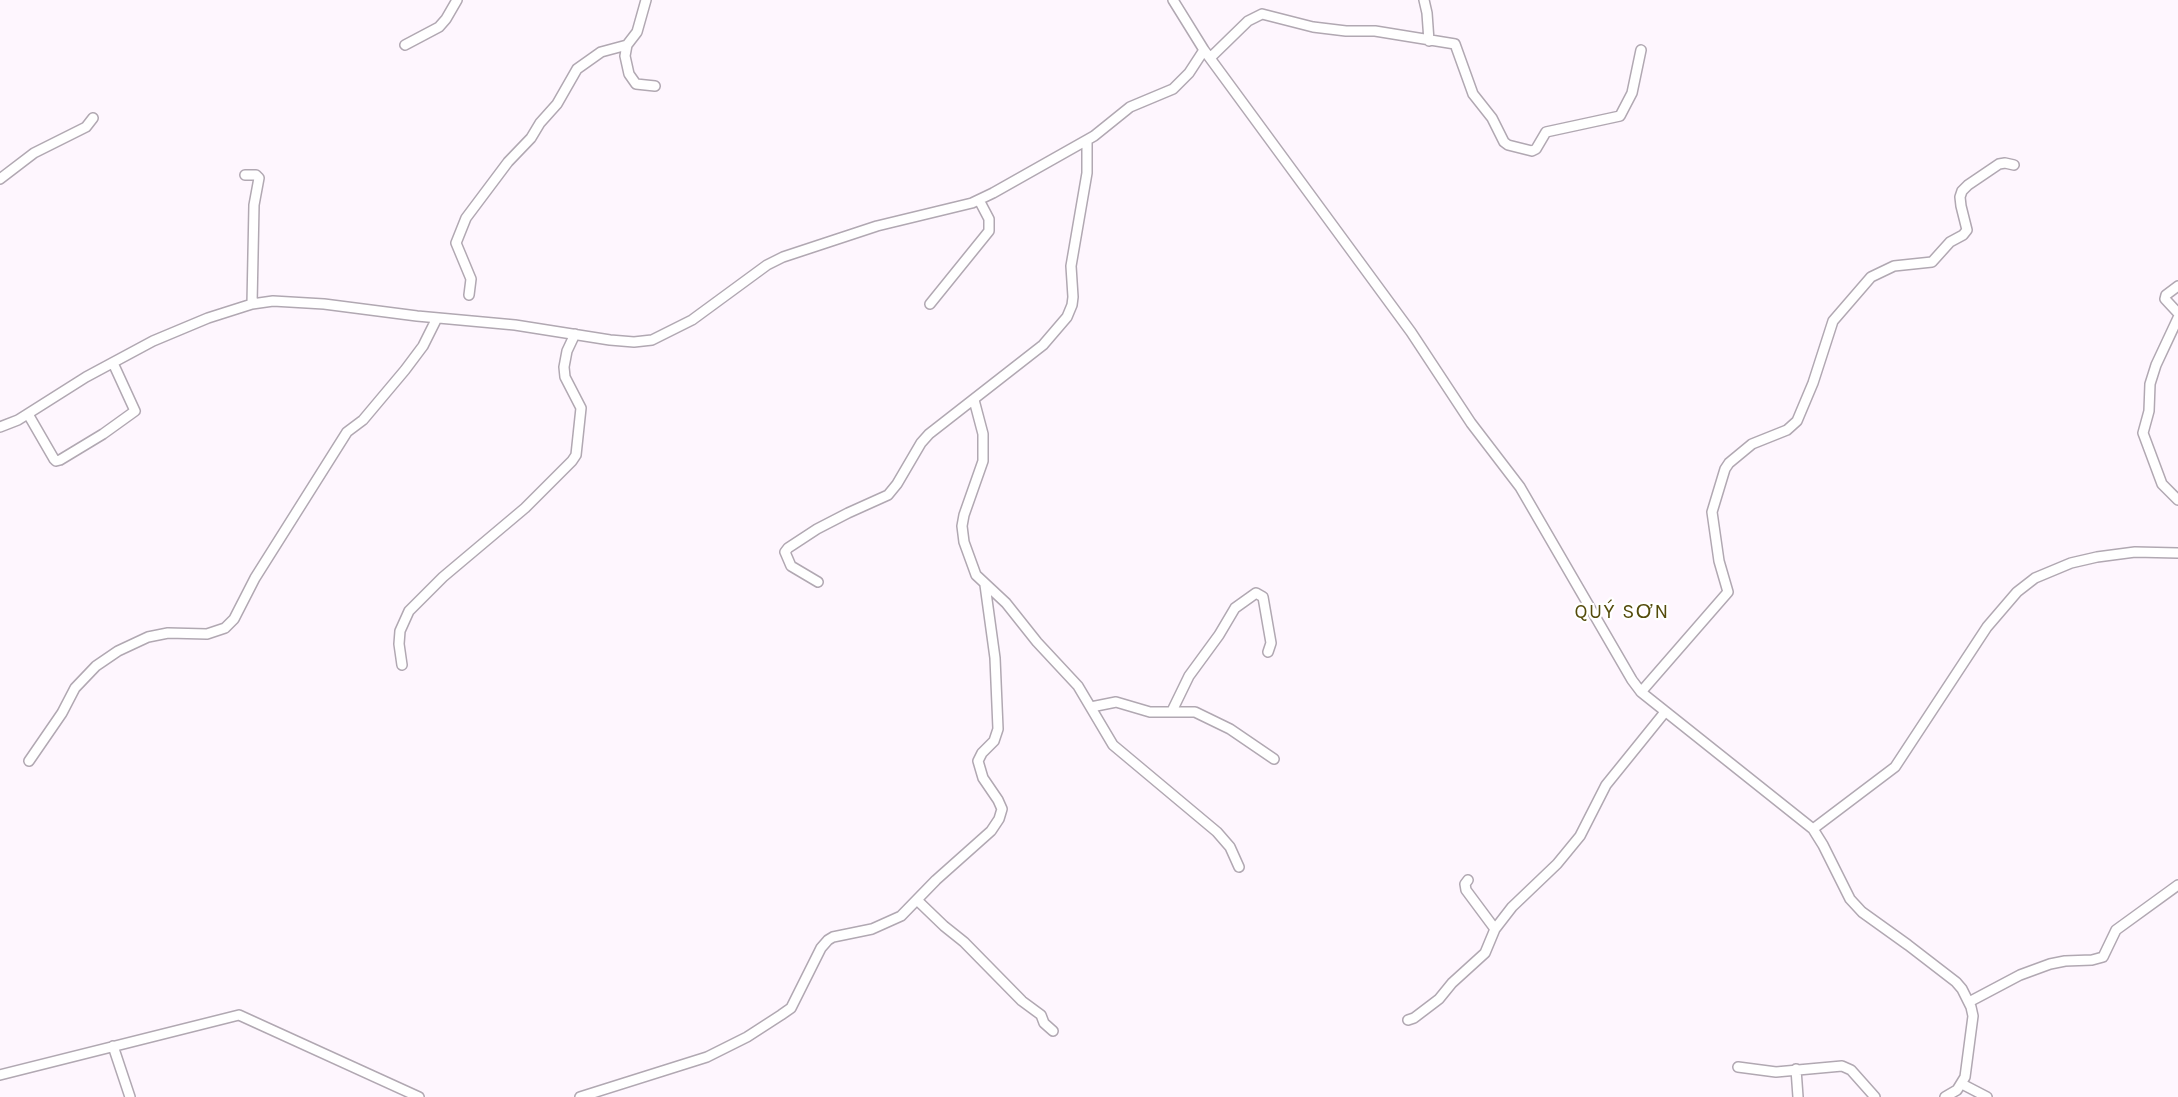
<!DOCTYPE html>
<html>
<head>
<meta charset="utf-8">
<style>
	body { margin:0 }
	canvas { display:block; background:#fef6fe }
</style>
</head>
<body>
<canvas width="2178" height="1097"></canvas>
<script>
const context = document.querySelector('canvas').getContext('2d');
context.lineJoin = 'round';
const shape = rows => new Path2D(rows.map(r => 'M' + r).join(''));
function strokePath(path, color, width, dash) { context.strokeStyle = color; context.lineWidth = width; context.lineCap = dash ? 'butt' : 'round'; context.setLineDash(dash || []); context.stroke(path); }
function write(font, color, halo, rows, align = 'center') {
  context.font = font + ' Karla,sans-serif'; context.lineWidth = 4.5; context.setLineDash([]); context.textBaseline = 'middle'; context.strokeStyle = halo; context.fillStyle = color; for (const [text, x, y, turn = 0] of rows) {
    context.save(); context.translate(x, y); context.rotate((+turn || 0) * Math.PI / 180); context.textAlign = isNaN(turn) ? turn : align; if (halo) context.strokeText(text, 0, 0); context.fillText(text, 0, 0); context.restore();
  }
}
const minor = shape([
	[646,0,637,32,627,45,625,56,629,74,636,84,655,86],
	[1173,0,1204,50,1411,332,1471,423,1520,487,1632,680,1641,692,1813,829,1823,845,1850,899,1862,912,1908,945,1956,982,1962,989,1971,1007,1973,1016,1965,1077,1957,1090,1945,1097],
	[1424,0,1427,13,1429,41],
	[405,45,439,27,446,19,457,0],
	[1210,58,1248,21,1262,14,1313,27,1346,31,1375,31,1455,44,1473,94,1492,118,1504,142,1508,145,1532,151,1536,149,1546,132,1620,116,1632,93,1641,50],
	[245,175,256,175,259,178,254,205,252,304],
	[0,179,34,153,86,127,93,118],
	[2178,286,2166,295,2165,299,2178,313],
	[469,295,471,279,456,243,466,218,508,162,531,138,540,123,557,104,577,69,601,52,627,45],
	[930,304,989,231,989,219,979,200],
	[2178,318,2156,365,2150,384,2149,411,2143,433,2162,484,2178,500],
	[974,400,983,434,983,461,964,515,962,526,964,542,976,575,1006,603,1037,642,1078,686,1113,745,1217,832,1230,847,1239,867],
	[28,414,54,459,56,461,60,460,103,434,135,411,113,363],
	[0,427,18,420,86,377,153,341,208,318,252,304,273,301,324,304,417,316,515,325,610,340,634,342,652,340,692,320,767,265,783,257,877,226,972,203,993,193,1094,136,1130,107,1173,89,1189,73,1204,50],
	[818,582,791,566,785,552,788,548,817,529,848,513,888,495,897,484,921,443,929,434,1043,345,1067,317,1072,305,1073,297,1071,266,1087,173,1087,141],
	[402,665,399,644,400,631,409,611,443,577,525,508,572,461,576,455,581,408,565,377,564,367,567,351,575,334],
	[1641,692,1728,592,1719,561,1712,512,1725,469,1729,463,1752,444,1787,430,1797,421,1813,383,1833,321,1871,277,1894,266,1932,262,1950,242,1963,235,1967,230,1961,206,1960,197,1962,191,1968,185,1999,164,2005,163,2014,165],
	[1091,707,1116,702,1150,712,1195,712,1230,729,1274,759],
	[1172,711,1189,676,1219,635,1235,608,1256,593,1263,597,1271,643,1268,652],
	[29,761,62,713,75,688,96,666,118,651,148,637,168,633,207,634,225,628,234,619,255,578,347,432,363,420,405,370,423,346,437,318],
	[1813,829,1895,767,1987,627,2017,592,2035,578,2071,563,2097,557,2135,552,2178,553],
	[1468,880,1465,884,1466,890,1495,929],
	[917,900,944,926,964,942,1022,1001,1041,1015,1044,1023,1053,1031],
	[1969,1002,2020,975,2050,964,2065,961,2092,960,2103,957,2116,930,2178,885],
	[1408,1020,1414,1018,1439,999,1452,983,1485,953,1495,929,1512,907,1557,864,1580,836,1606,785,1665,712],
	[113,1046,130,1097],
	[1738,1067,1776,1072,1842,1066,1851,1070,1875,1097],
	[1796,1069,1798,1097],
	[0,1075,239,1015,419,1097],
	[1962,1084,1987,1097],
	[580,1097,707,1057,747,1037,781,1015,791,1008,821,948,828,940,833,937,872,929,901,916,936,880,991,831,999,819,1002,809,998,800,983,778,978,761,982,753,994,741,998,729,995,658,985,585]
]);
const quarterNames = [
	["QUÝ SƠN",1622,612]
];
strokePath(minor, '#b1a8b2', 12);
strokePath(minor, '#fff', 9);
context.letterSpacing = '1.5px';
write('20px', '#544b0b', '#fff', quarterNames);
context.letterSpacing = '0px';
</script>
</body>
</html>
